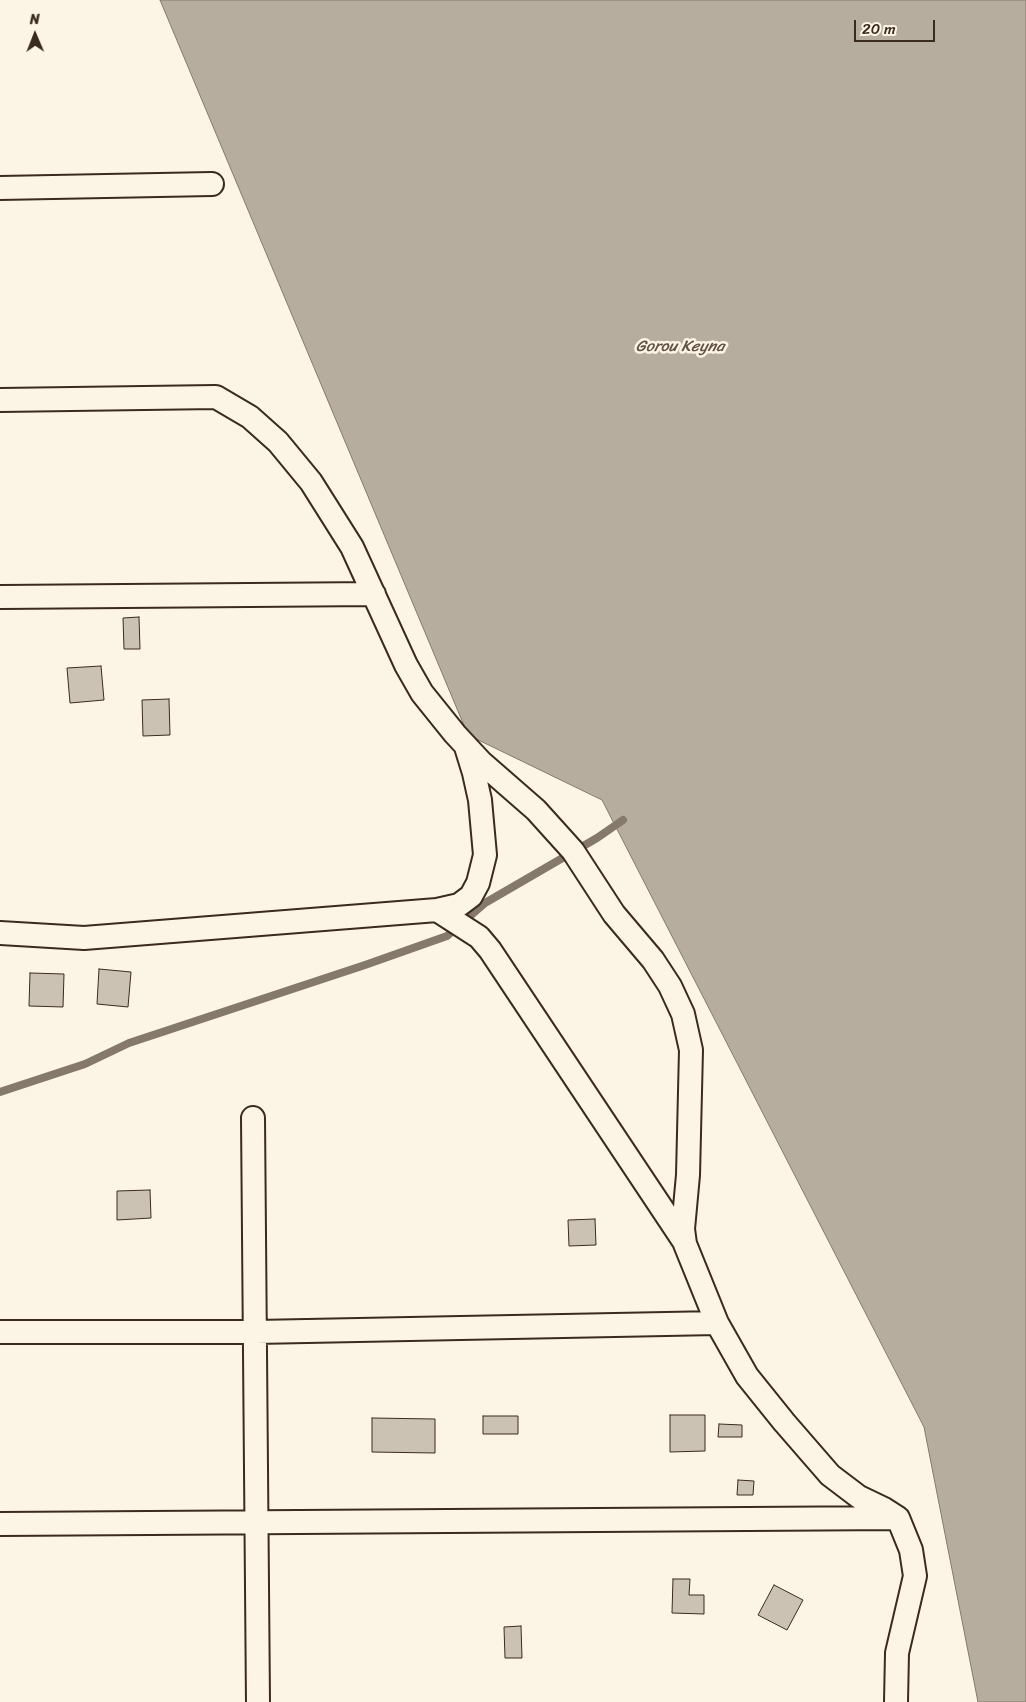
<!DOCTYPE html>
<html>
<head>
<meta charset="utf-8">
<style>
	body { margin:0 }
	#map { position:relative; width:1026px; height:1702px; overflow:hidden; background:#fcf5e5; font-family:Sriracha,sans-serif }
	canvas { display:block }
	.north { position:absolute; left:10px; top:10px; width:50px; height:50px; -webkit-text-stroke:4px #fcf5e5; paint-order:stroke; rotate:359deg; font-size:14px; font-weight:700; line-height:20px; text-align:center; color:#3b2a1e }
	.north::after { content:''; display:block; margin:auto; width:18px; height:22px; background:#3b2a1e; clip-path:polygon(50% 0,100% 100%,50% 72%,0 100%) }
	.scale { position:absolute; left:854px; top:20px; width:81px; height:22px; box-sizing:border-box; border:2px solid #3b2a1e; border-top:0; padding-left:6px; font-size:15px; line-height:18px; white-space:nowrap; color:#3b2a1e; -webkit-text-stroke:4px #fcf5e5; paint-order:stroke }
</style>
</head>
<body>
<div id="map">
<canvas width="1026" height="1702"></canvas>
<div class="north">N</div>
<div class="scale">20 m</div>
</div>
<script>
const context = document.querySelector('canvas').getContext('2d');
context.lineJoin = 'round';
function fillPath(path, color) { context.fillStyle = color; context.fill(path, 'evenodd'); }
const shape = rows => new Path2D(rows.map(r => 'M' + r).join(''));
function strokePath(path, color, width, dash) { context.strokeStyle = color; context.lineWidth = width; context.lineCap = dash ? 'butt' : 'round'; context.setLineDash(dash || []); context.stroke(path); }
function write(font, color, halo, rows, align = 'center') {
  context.font = font + ' Sriracha,sans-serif'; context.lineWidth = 5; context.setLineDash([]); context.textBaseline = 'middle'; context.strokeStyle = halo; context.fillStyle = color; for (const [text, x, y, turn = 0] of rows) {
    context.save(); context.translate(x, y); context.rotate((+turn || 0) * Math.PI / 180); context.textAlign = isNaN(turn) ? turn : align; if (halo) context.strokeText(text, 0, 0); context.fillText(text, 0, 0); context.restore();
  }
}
const water = shape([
	[160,0,1026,0,1026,1702,978,1702,924,1427,602,800,468,735,160,0]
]);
const stream = shape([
	[0,1092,85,1064,129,1043,365,965,447,936,485,903,597,838,623,820]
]);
const building = shape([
	[139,617,140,649,124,649,123,618,139,617],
	[101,666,104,700,70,703,67,668,101,666],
	[169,699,170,735,143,736,142,700,169,699],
	[99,969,131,972,128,1007,97,1004,99,969],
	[30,973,64,974,63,1007,29,1006,30,973],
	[150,1190,151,1218,117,1220,117,1191,150,1190],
	[595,1219,596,1245,569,1246,568,1220,595,1219],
	[670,1415,705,1415,705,1451,670,1452,670,1415],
	[483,1416,518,1416,518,1434,483,1434,483,1416],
	[372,1418,435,1419,435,1453,372,1452,372,1418],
	[719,1424,742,1425,742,1437,718,1437,719,1424],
	[738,1480,754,1481,753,1495,737,1495,738,1480],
	[673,1579,690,1579,689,1595,704,1595,704,1614,672,1613,673,1579],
	[774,1585,803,1600,787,1630,758,1615,774,1585],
	[521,1626,522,1658,505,1658,504,1627,521,1626]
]);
const street = shape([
	[0,188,212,184],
	[0,400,216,397,250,417,278,442,311,482,352,547,406,665,422,693,455,734,481,762,536,810,573,851,614,914,653,960,670,986,683,1014,691,1050,688,1175,683,1229,685,1244,717,1323,747,1376,784,1422,830,1475,859,1497,884,1509,898,1518,911,1550,915,1576,897,1653,896,1702],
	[0,597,374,594],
	[437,910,479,937,490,950,685,1243],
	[0,933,84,938,437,910,459,905,471,896,478,883,485,855,480,800,474,773,466,747],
	[253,1118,258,1702],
	[0,1332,256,1332,717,1323],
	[0,1524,896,1518]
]);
const waterNames = [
	["Gorou Keyna",680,347]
];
fillPath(water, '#b7ad9e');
strokePath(water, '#85796b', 1);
strokePath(stream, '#85796b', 8);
fillPath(building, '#ccc2b3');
strokePath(building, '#3b2a1e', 1);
strokePath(street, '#3b2a1e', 26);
strokePath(street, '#fcf5e5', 22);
write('italic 16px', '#605144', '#fcf5e5', waterNames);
</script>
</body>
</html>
